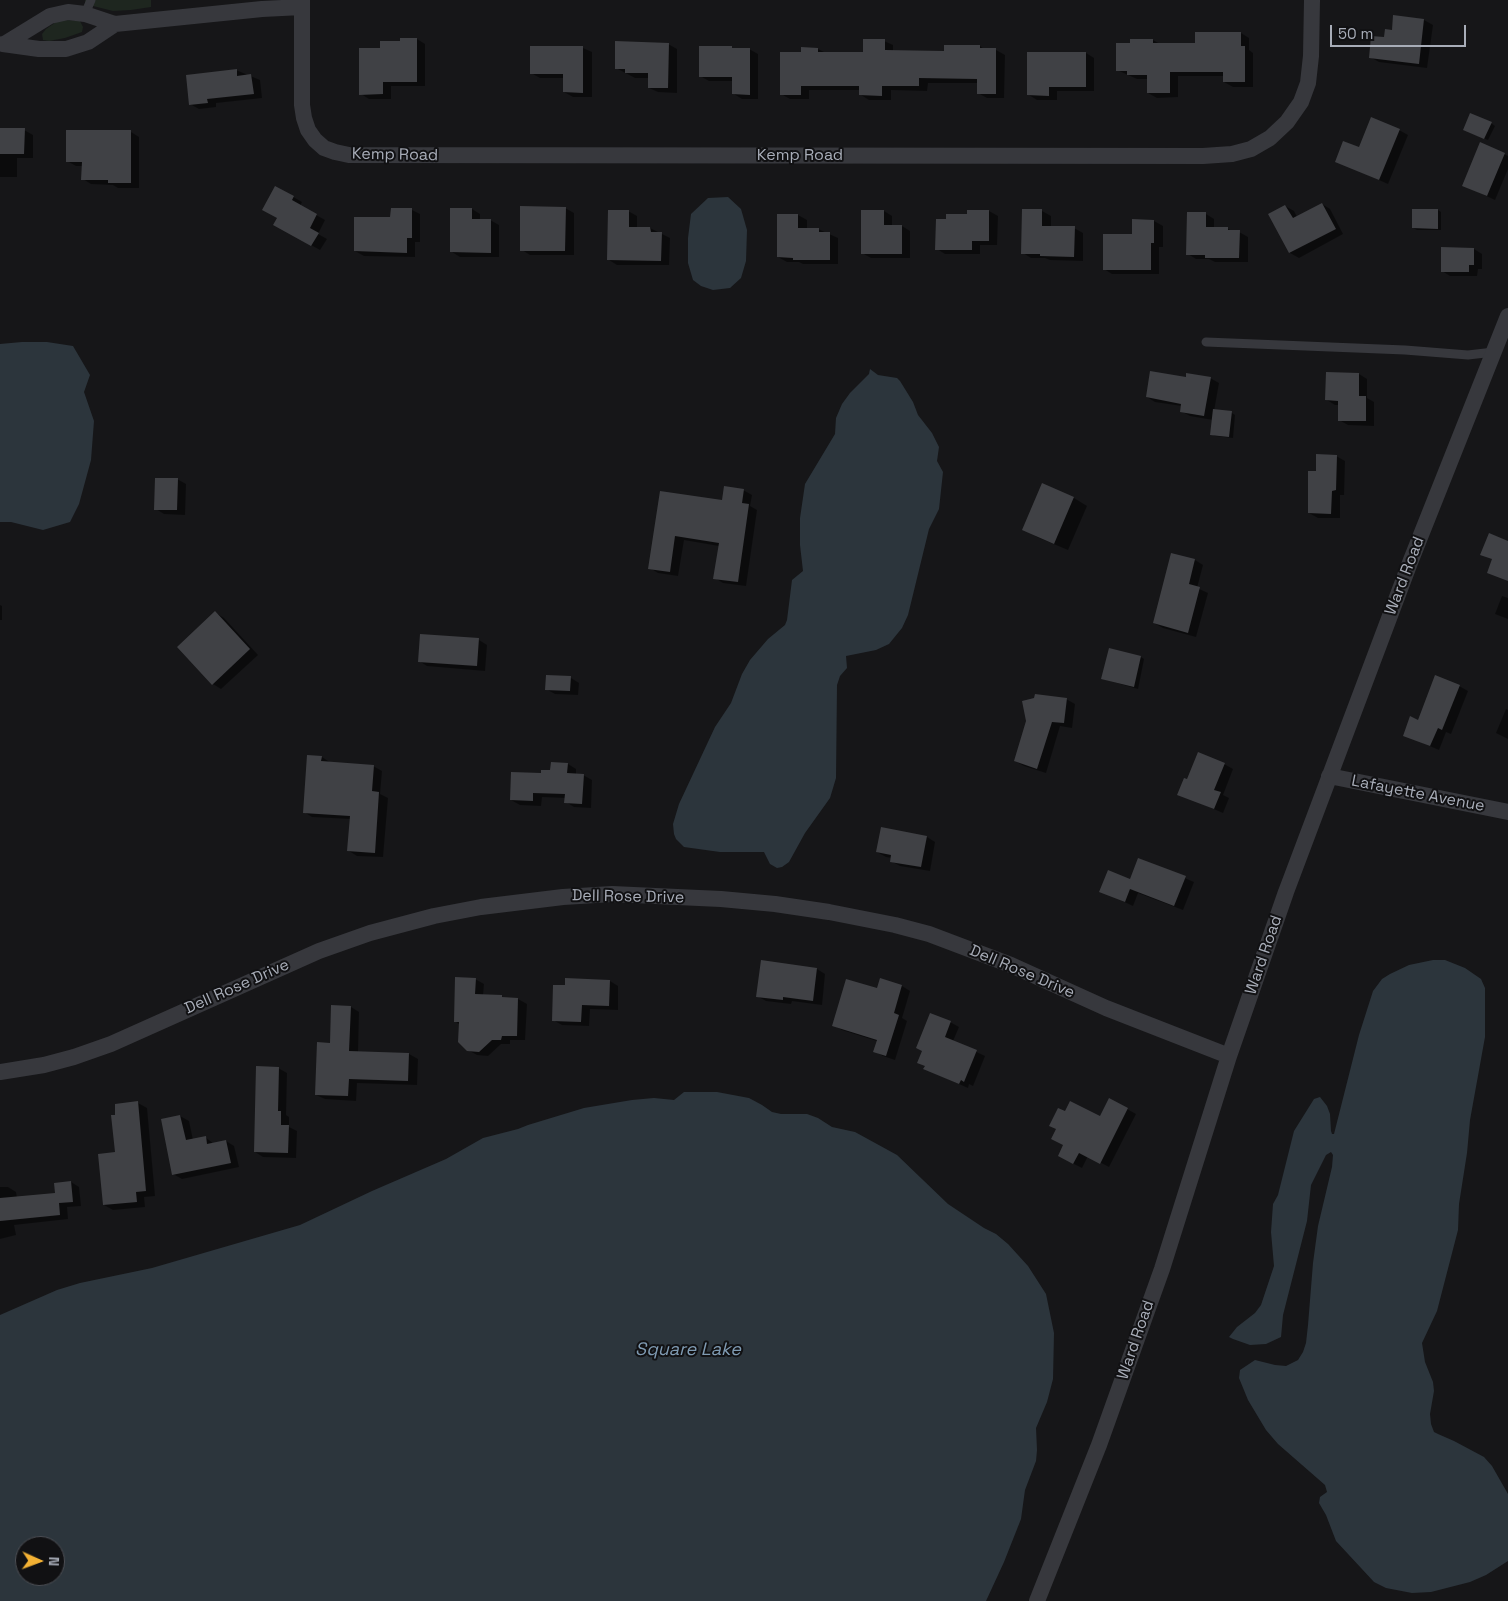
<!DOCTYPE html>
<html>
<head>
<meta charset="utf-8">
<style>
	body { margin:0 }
	#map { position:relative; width:1508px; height:1601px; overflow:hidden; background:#161618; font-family:"Space Grotesk",sans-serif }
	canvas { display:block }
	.north { position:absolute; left:15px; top:1536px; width:50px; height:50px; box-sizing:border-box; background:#111113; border:1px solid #4d4f55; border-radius:50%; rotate:92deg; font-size:14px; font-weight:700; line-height:20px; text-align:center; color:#a8adb8 }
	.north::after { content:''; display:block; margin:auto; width:18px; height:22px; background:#f2b134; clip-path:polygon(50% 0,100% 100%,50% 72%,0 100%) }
	.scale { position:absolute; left:1330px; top:25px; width:136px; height:22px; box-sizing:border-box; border:2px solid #a8adb8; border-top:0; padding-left:6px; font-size:15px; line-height:18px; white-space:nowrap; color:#a8adb8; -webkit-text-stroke:4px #111113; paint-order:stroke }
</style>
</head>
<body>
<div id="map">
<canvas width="1508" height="1601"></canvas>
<div class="north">N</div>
<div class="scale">50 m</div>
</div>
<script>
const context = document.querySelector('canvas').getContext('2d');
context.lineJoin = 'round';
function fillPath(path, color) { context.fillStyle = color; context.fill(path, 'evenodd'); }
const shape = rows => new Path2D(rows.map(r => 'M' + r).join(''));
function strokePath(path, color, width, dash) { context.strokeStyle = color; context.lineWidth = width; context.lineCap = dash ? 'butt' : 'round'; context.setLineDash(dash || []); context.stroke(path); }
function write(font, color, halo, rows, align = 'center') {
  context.font = font + ' "Space Grotesk",sans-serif'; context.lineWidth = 4; context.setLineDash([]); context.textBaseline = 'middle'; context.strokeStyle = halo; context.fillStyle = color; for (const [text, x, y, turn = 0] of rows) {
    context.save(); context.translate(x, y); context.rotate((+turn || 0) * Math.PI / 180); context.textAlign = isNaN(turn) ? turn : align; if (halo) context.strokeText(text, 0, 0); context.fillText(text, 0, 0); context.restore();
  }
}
const green = shape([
	[85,0,151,0,151,7,131,10,113,11,85,4],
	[64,20,80,21,83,27,82,32,65,38,49,41,43,40,42,34,46,29,56,22]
]);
const water = shape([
	[728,197,741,209,747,230,746,261,741,278,730,288,713,290,701,286,693,280,688,263,688,238,691,214,708,198],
	[22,342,47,342,73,346,90,375,84,392,94,421,91,460,79,504,70,522,43,530,11,522,0,522,0,344],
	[870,369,878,375,897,378,900,381,913,402,918,415,932,433,939,447,937,461,943,472,939,509,929,529,908,615,902,628,889,644,876,650,846,656,847,668,840,676,837,685,836,778,830,798,805,833,789,862,782,867,777,868,770,864,764,852,720,852,684,847,676,839,674,834,673,824,679,804,715,727,731,703,742,674,750,660,768,639,785,625,787,620,792,580,803,571,800,545,800,518,805,484,835,434,836,418,842,404,850,393,869,374],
	[1433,960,1445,960,1465,968,1481,979,1485,988,1485,1037,1470,1120,1467,1153,1459,1204,1458,1230,1437,1311,1422,1343,1425,1362,1433,1382,1434,1391,1430,1414,1431,1424,1434,1432,1438,1434,1454,1441,1484,1457,1492,1466,1508,1494,1508,1561,1486,1575,1470,1582,1431,1592,1412,1593,1386,1588,1374,1582,1336,1541,1326,1515,1319,1503,1320,1497,1327,1492,1325,1485,1278,1444,1266,1430,1248,1400,1239,1378,1240,1370,1255,1360,1275,1365,1286,1366,1298,1360,1303,1352,1306,1343,1308,1325,1313,1263,1318,1226,1332,1167,1333,1155,1331,1152,1326,1155,1311,1185,1307,1221,1283,1315,1281,1337,1266,1344,1250,1345,1233,1339,1229,1337,1237,1327,1255,1313,1261,1305,1274,1266,1271,1232,1273,1204,1278,1195,1294,1131,1314,1099,1320,1097,1327,1106,1330,1114,1331,1131,1332,1134,1334,1134,1359,1035,1373,991,1382,979,1390,974,1409,965],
	[684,1092,717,1092,749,1098,762,1105,772,1112,781,1114,807,1114,818,1118,832,1127,855,1132,897,1155,948,1204,984,1228,996,1234,1008,1244,1028,1266,1046,1294,1054,1333,1053,1379,1047,1402,1036,1428,1037,1450,1036,1461,1025,1490,1021,1519,1004,1562,986,1601,0,1601,0,1315,57,1290,80,1283,152,1268,300,1225,372,1191,446,1159,483,1138,518,1129,528,1125,584,1108,632,1100,654,1098,674,1100],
	[25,1546,55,1546,55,1576,25,1576]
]);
const shadow = shape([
	[1394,17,1424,20,1433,25,1427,68,1379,62,1370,57,1393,31],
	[1241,33,1249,38,1249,50,1253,53,1253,87,1233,87,1224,82,1224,76,1178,76,1178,97,1157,98,1148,93,1148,79,1137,79,1117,70,1131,44,1153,40,1160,44,1196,44],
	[417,39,425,44,425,86,391,86,391,99,369,99,361,94,381,50,402,42],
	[884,41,893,45,893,52,946,52,980,46,985,50,996,50,1005,55,1004,98,987,98,978,93,978,83,928,83,927,91,891,90,891,100,869,100,861,95,861,90,809,90,809,99,790,99,781,94,802,53,802,49,818,49,826,53,864,53],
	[668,44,677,49,677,93,658,92,649,88,649,78,635,78,616,68],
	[531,47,583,48,592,52,592,97,573,97,564,92,564,78,540,78,531,73],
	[701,47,749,49,758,54,758,99,742,99,734,94,734,81,709,81,700,76],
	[1086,53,1094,58,1094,91,1057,91,1057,100,1037,100,1029,95],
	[236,70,260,80,262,98,216,103,216,107,199,109,190,104],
	[1491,123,1495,126,1488,140,1468,132],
	[0,130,24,130,33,135,33,158,17,158,17,177,0,177],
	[1399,130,1408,135,1388,184,1336,161],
	[131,132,139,137,139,188,118,188,113,185,91,184,83,179,83,166,76,166,67,161],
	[1504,154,1508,156,1508,169,1495,200,1463,185],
	[276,187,302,202,300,206,325,220,318,234,327,239,320,250,275,225,279,218],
	[1322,204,1330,209,1343,234,1299,258,1290,253,1270,214,1285,206,1294,211,1297,217],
	[565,208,574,213,574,255,530,255,522,250],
	[472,209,480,214,480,220,490,220,499,225,499,257,460,257,452,252],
	[412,210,420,214,420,242,415,242,415,257,364,256,355,251],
	[1438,210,1441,212,1441,230,1417,230,1413,228],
	[628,211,637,216,637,228,650,228,670,238,669,265,617,265,609,260],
	[884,211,892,216,892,226,902,226,910,231,910,258,871,258,862,253],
	[968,211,989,211,998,216,997,245,980,245,980,254,945,254,937,249,947,220,968,215],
	[1042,211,1051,216,1051,228,1074,228,1083,233,1083,261,1050,260,1045,258,1031,258,1023,253],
	[1206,214,1214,219,1214,228,1227,228,1233,232,1239,232,1248,237,1248,262,1215,262,1209,259,1196,259,1188,254],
	[778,215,798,215,807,220,807,229,818,229,838,238,838,264,803,264,799,262,787,262,778,257],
	[1133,221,1154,221,1163,226,1163,247,1159,247,1159,274,1112,274,1104,269,1133,236],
	[1474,249,1482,254,1482,269,1478,269,1477,276,1450,276,1442,271],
	[1359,374,1367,379,1367,398,1374,402,1374,426,1348,425,1339,420,1339,405,1335,405,1327,400],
	[1210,378,1219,383,1214,411,1232,413,1235,415,1233,438,1215,436,1211,434,1213,420,1190,416,1181,411,1182,406,1155,402,1147,397,1187,379],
	[1336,456,1345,461,1344,495,1340,495,1340,518,1318,518,1309,513,1317,473],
	[177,479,186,484,185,515,164,514,156,509],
	[1043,485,1074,498,1087,506,1068,550,1037,537,1024,529],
	[743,490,752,495,750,506,757,510,746,586,723,583,715,578,719,546,684,540,678,576,658,573,650,568,661,492,723,501],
	[1195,560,1203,565,1197,588,1208,593,1196,637,1163,628,1154,623],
	[1502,596,1508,598,1508,619,1495,614],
	[0,605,2,606,2,620,0,620],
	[216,613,224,618,258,655,221,689,213,684],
	[479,640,487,645,485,671,427,666,419,661],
	[1141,657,1144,659,1138,689,1103,679],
	[571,678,579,683,578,695,555,694,546,689],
	[1459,686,1468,691,1451,734,1446,732,1439,750,1404,735],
	[1066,699,1075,704,1072,728,1060,726,1046,773,1024,766,1015,761],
	[1506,709,1508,710,1508,739,1496,733],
	[322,757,331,763,373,766,382,771,380,794,388,798,383,857,357,856,349,851,351,819,312,817,304,812],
	[568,764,576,769,576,775,583,775,592,780,591,808,574,807,566,802,566,798,542,797,541,806,520,805,511,800,552,772],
	[1224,764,1233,769,1223,795,1229,798,1223,813,1179,794,1188,781],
	[927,837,935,842,930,871,900,866,891,861,892,858,886,857,877,852],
	[1139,859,1194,882,1183,910,1138,893,1133,906,1101,891,1131,880],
	[762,961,817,969,825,974,822,1005,792,1001,791,1004,766,1001,757,996],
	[475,979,484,984,483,995,501,996,506,999,518,999,527,1004,525,1040,510,1040,510,1044,501,1044,488,1056,477,1055,468,1050,460,1025,455,1021],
	[881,980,902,986,910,991,902,1018,907,1021,895,1060,883,1056,874,1051,877,1041,842,1030,833,1025,878,990],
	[610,981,618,986,618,1010,590,1009,589,1026,562,1025,553,1020],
	[351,1007,359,1012,358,1052,409,1054,418,1059,417,1085,357,1083,356,1101,325,1099,316,1095,331,1044],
	[950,1022,959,1027,953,1041,985,1056,973,1086,969,1084,968,1088,925,1069,926,1066,923,1051],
	[278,1068,287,1073,286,1115,289,1117,289,1127,297,1131,296,1158,263,1157,255,1152],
	[138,1103,147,1108,155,1196,144,1197,145,1207,113,1210,104,1205,116,1153,117,1116],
	[1127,1109,1136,1114,1109,1167,1088,1156,1082,1168,1068,1161,1065,1145,1066,1113,1100,1118],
	[180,1116,189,1121,193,1140,205,1137,214,1144,226,1141,234,1146,239,1167,182,1179,173,1174],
	[71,1182,79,1187,81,1206,67,1207,68,1219,14,1225,16,1235,0,1239,0,1187,8,1187,16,1192,17,1198,56,1194]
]);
const building = shape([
	[1393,15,1424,19,1419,64,1369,58,1371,36,1384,37,1385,29,1392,30],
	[1195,32,1241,32,1241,46,1245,46,1245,82,1223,82,1223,72,1170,72,1170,93,1147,93,1147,75,1127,75,1127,71,1116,71,1116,43,1130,43,1130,39,1153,39,1153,43,1195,43],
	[400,38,417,38,417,82,383,82,383,94,359,95,359,48,380,48,380,41,400,41],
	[863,39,885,39,885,50,944,51,944,45,980,45,980,48,996,48,996,94,977,94,977,79,919,78,919,86,882,86,882,96,859,95,859,86,801,86,801,95,780,95,780,52,801,52,801,47,818,48,818,52,863,52],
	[615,41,669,43,668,88,648,88,648,73,625,73,625,69,615,69],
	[530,46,583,46,583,93,563,92,563,74,530,74],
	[699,46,732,46,732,48,750,48,750,95,732,94,732,77,699,77],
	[1027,52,1086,52,1086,87,1049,87,1049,96,1027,95],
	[237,69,237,76,251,74,254,94,207,99,208,103,189,105,186,75],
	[1470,113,1492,122,1484,139,1463,130],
	[1371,117,1400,129,1379,180,1335,162,1343,141,1359,147],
	[0,128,25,128,24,154,0,154],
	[66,130,131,130,131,183,108,183,108,180,81,180,82,162,66,162],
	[1480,142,1505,153,1487,196,1462,186],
	[275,186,294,196,292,200,317,214,310,228,319,233,311,246,273,225,277,218,262,210],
	[1322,203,1336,229,1289,253,1268,214,1285,205,1293,218],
	[520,206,566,207,565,251,520,251],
	[391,208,412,208,412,238,407,238,407,253,354,251,354,217,390,217],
	[450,208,472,208,472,219,491,219,491,253,450,252],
	[1022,209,1042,209,1042,226,1075,226,1074,257,1040,256,1040,254,1021,254],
	[1412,209,1438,209,1438,229,1412,228],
	[608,210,629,210,629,227,650,227,651,232,662,232,661,261,607,260],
	[861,210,884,210,884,225,902,225,902,254,861,254],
	[967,210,989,210,989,241,972,241,972,250,935,250,936,219,946,219,946,214,967,214],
	[1187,212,1206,212,1206,227,1228,227,1228,230,1240,230,1239,258,1205,258,1205,255,1186,255],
	[777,214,798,214,798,228,819,228,819,232,830,232,830,260,793,260,793,258,777,257],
	[1132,219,1154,220,1154,243,1151,243,1151,270,1103,270,1103,234,1132,234],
	[1441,247,1474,248,1474,265,1469,265,1469,272,1441,272],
	[1150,371,1186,377,1186,373,1211,377,1204,416,1180,412,1181,404,1146,397],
	[1326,372,1359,373,1359,396,1366,396,1366,421,1338,421,1338,401,1325,400],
	[1213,409,1232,411,1229,437,1210,435],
	[1316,454,1337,455,1336,490,1332,491,1331,514,1308,513,1308,471,1316,471],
	[155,478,178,478,177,510,154,510],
	[1042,483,1074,497,1054,544,1022,530],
	[724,486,744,489,742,503,749,504,738,582,713,579,719,543,675,536,670,572,648,569,660,491,722,500],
	[1489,533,1508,541,1508,581,1487,573,1492,559,1480,555],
	[1171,553,1195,559,1189,584,1200,587,1188,633,1153,623],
	[215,611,250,649,212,685,177,647],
	[420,634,479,638,477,666,418,662],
	[1109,648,1141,656,1134,687,1101,679],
	[546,675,571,676,570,691,545,690],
	[1435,675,1460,685,1442,730,1438,728,1430,746,1403,736,1410,716,1418,720],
	[1035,694,1067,698,1064,723,1052,722,1037,769,1014,761,1026,721,1022,701,1034,698],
	[1198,752,1225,763,1214,790,1221,792,1214,809,1177,795,1184,778,1187,779],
	[307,755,322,756,321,761,374,765,372,791,379,792,375,853,347,851,350,816,303,813],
	[551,762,568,763,567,773,584,774,582,804,564,803,565,794,533,793,533,801,510,800,511,772,541,773,541,770,550,770],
	[881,827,927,836,921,867,890,862,891,855,876,852],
	[1138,858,1186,876,1174,906,1130,889,1125,902,1099,892,1108,870,1130,879],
	[761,960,817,968,813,1001,783,997,783,1000,756,997],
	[455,977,476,978,475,994,502,995,502,997,518,998,517,1036,502,1036,501,1040,492,1040,479,1052,467,1051,458,1042,459,1022,454,1022],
	[565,978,610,980,609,1006,582,1005,581,1022,552,1021,553,985,565,985],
	[880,978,902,985,894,1013,899,1015,886,1056,873,1052,877,1040,832,1026,846,979,877,988],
	[331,1005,351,1006,349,1051,409,1053,408,1081,349,1079,348,1096,315,1095,317,1042,330,1043],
	[930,1013,951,1021,945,1037,977,1050,964,1082,961,1080,959,1084,923,1069,925,1066,917,1063,922,1051,916,1048],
	[256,1066,279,1067,278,1111,281,1111,281,1125,289,1125,288,1153,254,1152],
	[1109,1098,1128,1108,1100,1164,1079,1153,1073,1164,1058,1156,1063,1145,1051,1139,1056,1129,1049,1126,1058,1108,1065,1111,1070,1101,1100,1116],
	[138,1101,146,1191,136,1192,137,1202,103,1205,98,1154,115,1152,111,1115,115,1115,115,1104],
	[180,1115,186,1140,206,1136,207,1144,226,1140,231,1163,172,1175,161,1119],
	[71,1181,73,1202,59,1203,60,1215,0,1221,0,1198,55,1193,54,1183]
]);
const lane = shape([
	[85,14,91,0],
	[1206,342,1405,350,1468,355,1494,352]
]);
const street = shape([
	[302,7,302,105,304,118,308,130,315,140,324,148,335,152,349,155,1203,156,1232,154,1251,149,1270,138,1287,122,1301,102,1308,83,1311,56,1312,0],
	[6,43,50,16,68,12,85,14,115,24,262,9,302,7,302,0],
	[3,44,39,49,66,49,88,42,115,24],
	[1329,776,1508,812],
	[0,1072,44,1065,74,1057,111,1044,319,951,370,933,434,916,481,907,563,897,612,894,721,899,775,904,829,912,895,925,929,934,1011,965,1106,1008,1229,1056],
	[1037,1601,1099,1445,1162,1269,1229,1056,1286,892,1411,560,1508,316]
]);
const streetNames = [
	["Kemp Road",395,155,1],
	["Kemp Road",800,156],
	["Ward Road",1405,576,-69],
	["Lafayette Avenue",1418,794,11],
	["Dell Rose Drive",628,897,1],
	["Ward Road",1264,955,-71],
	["Dell Rose Drive",1022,972,23],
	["Dell Rose Drive",237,987,-24],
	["Ward Road",1136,1340,-71]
];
const waterNames = [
	["Square Lake",688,1350]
];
fillPath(green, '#1e261f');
fillPath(water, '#2c353c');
fillPath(shadow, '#0007');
fillPath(building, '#404145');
strokePath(lane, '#37383d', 9);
strokePath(street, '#37383d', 16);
write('16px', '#a8adb8', '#111113', streetNames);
write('italic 18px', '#7f9bb3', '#111113', waterNames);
</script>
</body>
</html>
